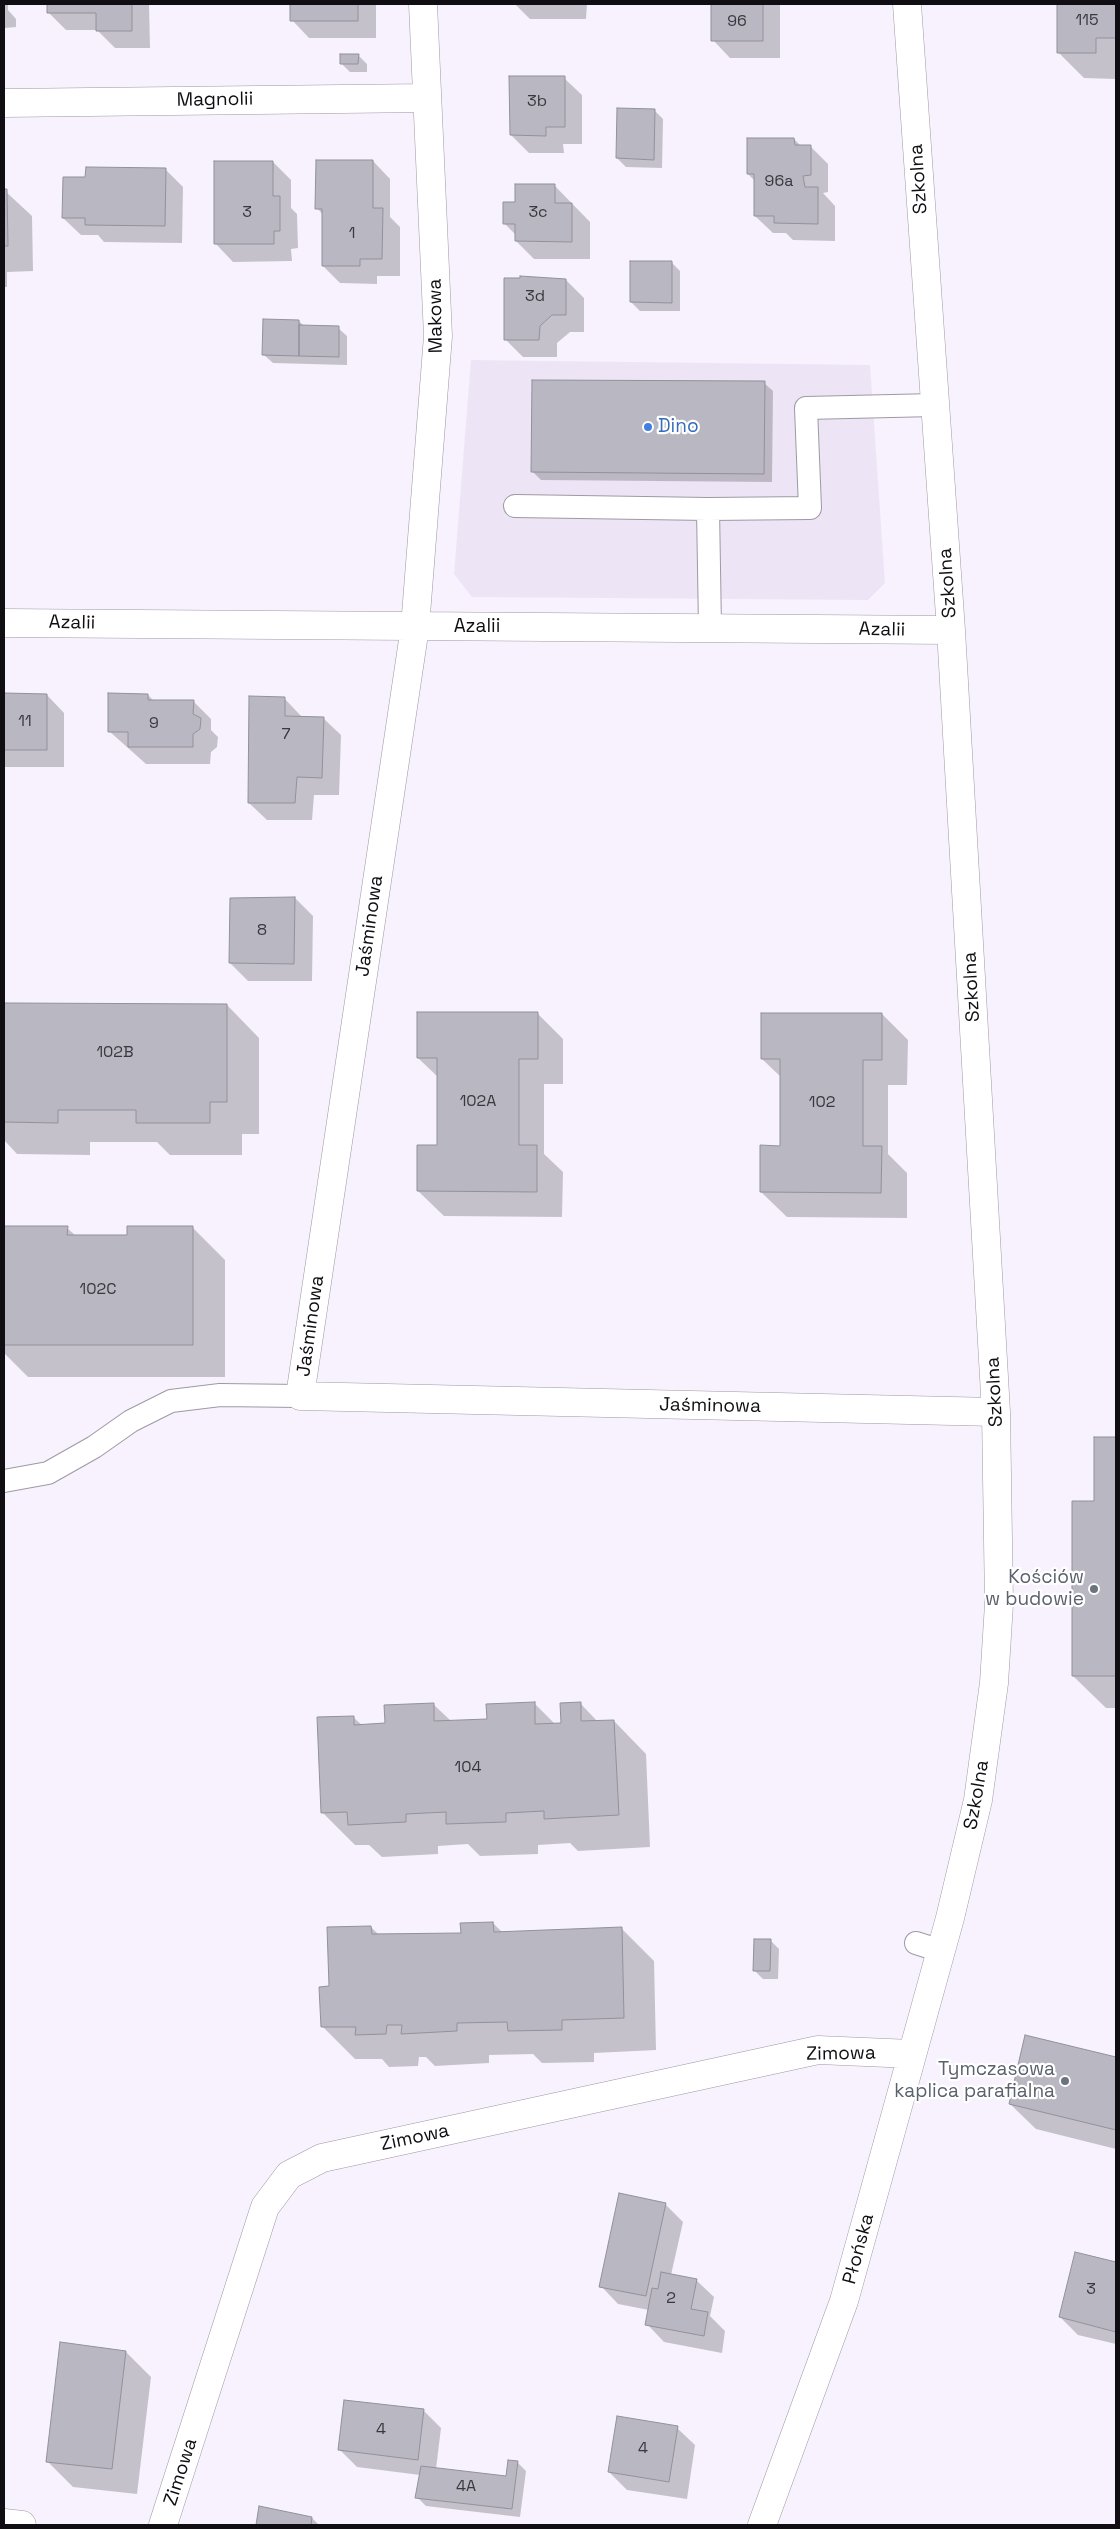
<!DOCTYPE html>
<html>
<head>
<meta charset="utf-8">
<style>
	body { margin:0 }
	#map { position:relative; width:1120px; height:2529px; overflow:hidden; background:#f7f2fd; font-family:"Space Grotesk",sans-serif }
	canvas { display:block }
	.frame { position:absolute; inset:0; border:5px solid #100e12; pointer-events:none }
</style>
</head>
<body>
<div id="map">
<canvas width="1120" height="2529"></canvas>
<div class="frame"></div>
</div>
<script>
const context = document.querySelector('canvas').getContext('2d');
context.lineJoin = 'round';
function fillPath(path, color) { context.fillStyle = color; context.fill(path, 'evenodd'); }
const shape = rows => new Path2D(rows.map(r => 'M' + r).join(''));
function strokePath(path, color, width, dash) { context.strokeStyle = color; context.lineWidth = width; context.lineCap = dash ? 'butt' : 'round'; context.setLineDash(dash || []); context.stroke(path); }
function write(font, color, halo, rows, align = 'center') {
  context.font = font + ' "Space Grotesk",sans-serif'; context.lineWidth = 4.5; context.setLineDash([]); context.textBaseline = 'middle'; context.strokeStyle = halo; context.fillStyle = color; for (const [text, x, y, turn = 0] of rows) {
    context.save(); context.translate(x, y); context.rotate((+turn || 0) * Math.PI / 180); context.textAlign = isNaN(turn) ? turn : align; if (halo) context.strokeText(text, 0, 0); context.fillText(text, 0, 0); context.restore();
  }
}
const built = shape([
	[471,360,870,365,885,583,868,600,472,597,454,574]
]);
const shadow = shape([
	[4,4,8,4,8,10,16,19,16,27,5,28,5,50],
	[48,4,149,4,150,48,115,48,97,30,66,30,48,12],
	[292,4,376,4,376,38,309,38,292,20],
	[515,4,587,4,586,19,530,19],
	[713,4,780,4,780,58,730,58,713,40],
	[1058,4,1116,4,1116,79,1084,78,1059,53],
	[358,55,367,64,367,72,350,72,341,63],
	[564,78,582,95,582,144,563,144,564,153,529,153,511,135],
	[655,111,663,119,662,168,626,167,617,158],
	[794,139,801,146,810,146,828,164,828,192,823,193,835,206,835,241,793,240,786,233,773,233,755,216,755,181,748,174],
	[373,161,390,179,390,217,400,227,400,276,377,276,377,284,340,283,323,266,323,215,317,208],
	[273,162,291,180,291,208,297,214,298,248,291,249,292,261,233,262,216,244],
	[165,169,183,187,182,243,104,242,98,235,81,235,63,218,87,178],
	[554,185,590,222,590,259,534,259,516,241,516,235,504,223,516,204],
	[4,190,32,216,33,271,7,272,7,287,4,287],
	[672,263,680,271,680,311,640,311,631,302],
	[566,280,584,298,584,332,570,332,557,343,557,357,523,357,505,339],
	[299,321,305,327,338,328,347,336,347,365,273,363,264,355],
	[764,383,773,391,772,482,541,480,532,471],
	[4,695,47,695,64,713,64,767,4,767],
	[148,695,154,701,193,701,211,719,211,730,218,737,217,747,211,752,210,764,146,764,109,731],
	[284,698,302,717,323,718,341,735,339,795,314,795,312,820,267,820,249,803],
	[295,898,313,916,312,981,248,981,230,963],
	[4,1004,227,1005,259,1038,259,1134,242,1134,242,1155,170,1155,157,1142,90,1142,90,1155,17,1154,4,1140],
	[538,1014,563,1039,563,1084,544,1084,544,1154,563,1172,562,1217,444,1216,418,1191,438,1146,439,1078,418,1058],
	[882,1014,908,1040,907,1085,888,1085,888,1154,907,1173,907,1218,787,1217,761,1192,781,1147,782,1078,762,1059],
	[4,1227,67,1228,76,1236,128,1237,192,1227,225,1260,225,1377,28,1377,4,1353],
	[1095,1438,1116,1438,1116,1708,1106,1708,1073,1676,1095,1502],
	[534,1703,556,1725,562,1724,580,1703,598,1722,614,1721,646,1754,650,1847,578,1851,570,1843,538,1845,538,1854,480,1856,468,1844,438,1846,438,1854,382,1857,369,1845,355,1845,323,1813,353,1717,362,1725,386,1724,433,1704,451,1721,488,1720],
	[493,1923,503,1933,622,1929,654,1961,656,2050,594,2053,594,2062,542,2063,533,2054,489,2055,489,2063,435,2066,426,2057,419,2057,418,2066,389,2067,382,2059,355,2059,323,2027,330,1987,371,1927,379,1935,462,1934],
	[770,1940,779,1949,778,1979,763,1979,754,1970],
	[1026,2037,1116,2058,1116,2149,1036,2129,1010,2104],
	[665,2204,683,2222,671,2275,696,2280,714,2297,710,2316,725,2331,722,2353,664,2342,647,2324,649,2310,618,2304,601,2286],
	[1076,2254,1116,2264,1116,2344,1078,2335,1060,2317],
	[126,2352,151,2377,137,2494,73,2487,47,2461],
	[423,2410,441,2428,436,2469,507,2478,517,2462,526,2471,520,2517,426,2506,417,2497,420,2475,357,2467,340,2450],
	[677,2428,695,2445,687,2499,627,2490,609,2472],
	[260,2508,312,2518,319,2525,257,2525]
]);
const building = shape([
	[47,4,132,4,132,31,96,31,96,13,47,13,47,4],
	[290,4,358,4,358,21,290,21,290,4],
	[711,4,763,4,763,41,711,41,711,4],
	[1057,4,1116,4,1116,38,1096,38,1096,53,1057,53,1057,4],
	[340,54,359,54,358,64,340,64,340,54],
	[509,76,565,76,565,127,546,127,546,136,510,135,509,76],
	[617,108,655,109,654,160,616,158,617,108],
	[747,138,794,138,795,145,811,145,811,175,803,176,805,187,818,187,818,224,774,223,774,216,754,216,754,174,747,174,747,138],
	[316,160,373,160,373,208,383,208,382,259,360,259,360,266,322,266,322,209,315,209,316,160],
	[214,161,273,161,273,196,280,196,280,231,274,231,274,244,214,244,214,161],
	[86,167,166,168,165,226,85,225,85,218,62,218,63,177,85,177,86,167],
	[515,184,555,184,555,203,572,203,572,242,515,241,515,224,503,224,503,202,515,202,515,184],
	[4,189,7,189,8,246,4,246,4,189],
	[630,261,672,261,672,303,630,302,630,261],
	[520,276,566,279,566,315,552,315,540,326,539,340,504,340,504,278,520,278,520,276],
	[263,319,299,320,299,356,262,355,263,319],
	[299,325,339,326,339,357,299,356,299,325],
	[532,380,765,381,764,474,531,472,532,380],
	[4,693,47,694,47,750,4,750,4,693],
	[108,693,148,694,148,700,194,700,193,714,201,718,200,729,193,734,193,747,128,747,128,732,108,732,108,693],
	[249,696,285,697,285,716,324,717,322,778,297,777,295,803,248,803,249,696],
	[295,897,294,964,229,963,230,898,295,897],
	[4,1003,227,1004,227,1102,210,1102,210,1123,136,1123,136,1110,58,1110,58,1123,4,1122,4,1003],
	[417,1012,538,1012,538,1059,519,1059,519,1145,537,1145,537,1192,417,1191,417,1145,437,1145,437,1058,417,1058,417,1012],
	[761,1013,882,1013,882,1060,863,1060,863,1146,882,1146,881,1193,760,1192,760,1145,780,1146,780,1059,761,1059,761,1013],
	[4,1226,68,1226,67,1235,127,1235,127,1226,193,1226,193,1345,4,1345,4,1226],
	[1094,1437,1116,1437,1116,1676,1072,1676,1072,1501,1094,1501,1094,1437],
	[535,1702,535,1724,561,1723,560,1703,581,1702,581,1721,614,1720,619,1815,544,1819,544,1811,506,1813,506,1822,446,1824,446,1812,406,1814,406,1822,348,1825,347,1812,321,1813,317,1717,354,1716,354,1725,385,1723,384,1705,434,1703,434,1721,487,1719,486,1704,535,1702],
	[493,1922,494,1932,622,1927,624,2018,562,2020,562,2030,508,2031,507,2022,457,2023,457,2031,401,2034,402,2025,387,2025,386,2034,355,2035,356,2027,321,2027,319,1987,329,1986,327,1927,371,1926,372,1934,461,1933,460,1923,493,1922],
	[754,1939,771,1939,770,1971,753,1971,754,1939],
	[1025,2035,1116,2057,1116,2130,1009,2104,1025,2035],
	[619,2193,666,2203,646,2296,599,2287,619,2193],
	[1075,2252,1116,2262,1116,2332,1059,2317,1075,2252],
	[661,2272,697,2279,691,2309,708,2312,704,2336,645,2325,652,2288,658,2289,661,2272],
	[60,2342,126,2351,112,2469,46,2462,60,2342],
	[344,2400,424,2409,418,2460,338,2450,344,2400],
	[617,2416,678,2426,669,2482,608,2472,617,2416],
	[508,2460,518,2461,512,2509,415,2498,421,2466,506,2476,508,2460],
	[259,2506,312,2517,311,2525,256,2525,259,2506]
]);
const lane = shape([
	[515,506,708,509,710,628],
	[708,509,810,508,806,408,935,405],
	[4,1481,48,1473,94,1447,131,1421,171,1401,220,1395,300,1396],
	[916,1943,941,1951]
]);
const street = shape([
	[423,4,438,336,415,627,300,1396,996,1412],
	[4,103,426,98],
	[4,623,951,630],
	[4,2523,22,2525],
	[163,2525,265,2207,289,2175,322,2158,818,2050,912,2054],
	[762,2525,844,2301,950,1918,978,1800,994,1683,999,1604,996,1412,951,630,907,4]
]);
const markers = [
	[648,427,5,"#3f7fe0"],
	[1094,1589,5,"#6b7280"],
	[1065,2081,5,"#6b7280"]
];
const numberNames = [
	["115",1087,21],
	["96",737,22],
	["3b",537,102],
	["96a",779,182],
	["3",247,213],
	["3c",538,213],
	["1",352,234],
	["3d",535,297],
	["11",25,722],
	["9",154,724],
	["7",286,735],
	["8",262,931],
	["102B",115,1053],
	["102A",478,1102],
	["102",822,1103],
	["102C",98,1290],
	["104",468,1768],
	["3",1091,2290],
	["2",671,2299],
	["4",381,2430],
	["4",643,2449],
	["4A",466,2487]
];
const streetNames = [
	["Magnolii",215,100,-1],
	["Szkolna",919,179,-94],
	["Makowa",436,316,-91],
	["Szkolna",948,583,-94],
	["Azalii",72,623,1],
	["Azalii",477,627],
	["Azalii",882,630,1],
	["Jaśminowa",370,926,-82],
	["Szkolna",972,987,-93],
	["Jaśminowa",311,1326,-82],
	["Szkolna",995,1392,-93],
	["Jaśminowa",710,1406,1],
	["Szkolna",977,1795,-80],
	["Zimowa",841,2054,-1],
	["Zimowa",415,2138,-12],
	["Płońska",859,2249,-75],
	["Zimowa",181,2472,-72]
];
const shopNames = [
	["Dino",658,427]
];
const worshipNames = [
	["Kościów",1084,1578],
	["w budowie",1084,1600],
	["Tymczasowa",1055,2070],
	["kaplica parafialna",1055,2092]
];
fillPath(built, '#ede5f5');
fillPath(shadow, '#0003');
fillPath(building, '#b9b7c2');
strokePath(building, '#92909b', 1);
strokePath(lane, '#9e99a3', 24);
strokePath(street, '#9e99a3', 29);
strokePath(lane, '#fff', 22);
strokePath(street, '#fff', 28);
for (const [x, y, r, color] of markers) { const dot = new Path2D(); dot.arc(x, y, r, 0, 2 * Math.PI); context.fillStyle = color; context.fill(dot); strokePath(dot, '#fff', 2); }
write('16px', '#3a383e', null, numberNames);
write('19px', '#100e12', '#fff', streetNames);
write('19px', '#366cbe', '#fff', shopNames, 'left');
write('19px', '#5b616d', '#fff', worshipNames, 'right');
</script>
</body>
</html>
